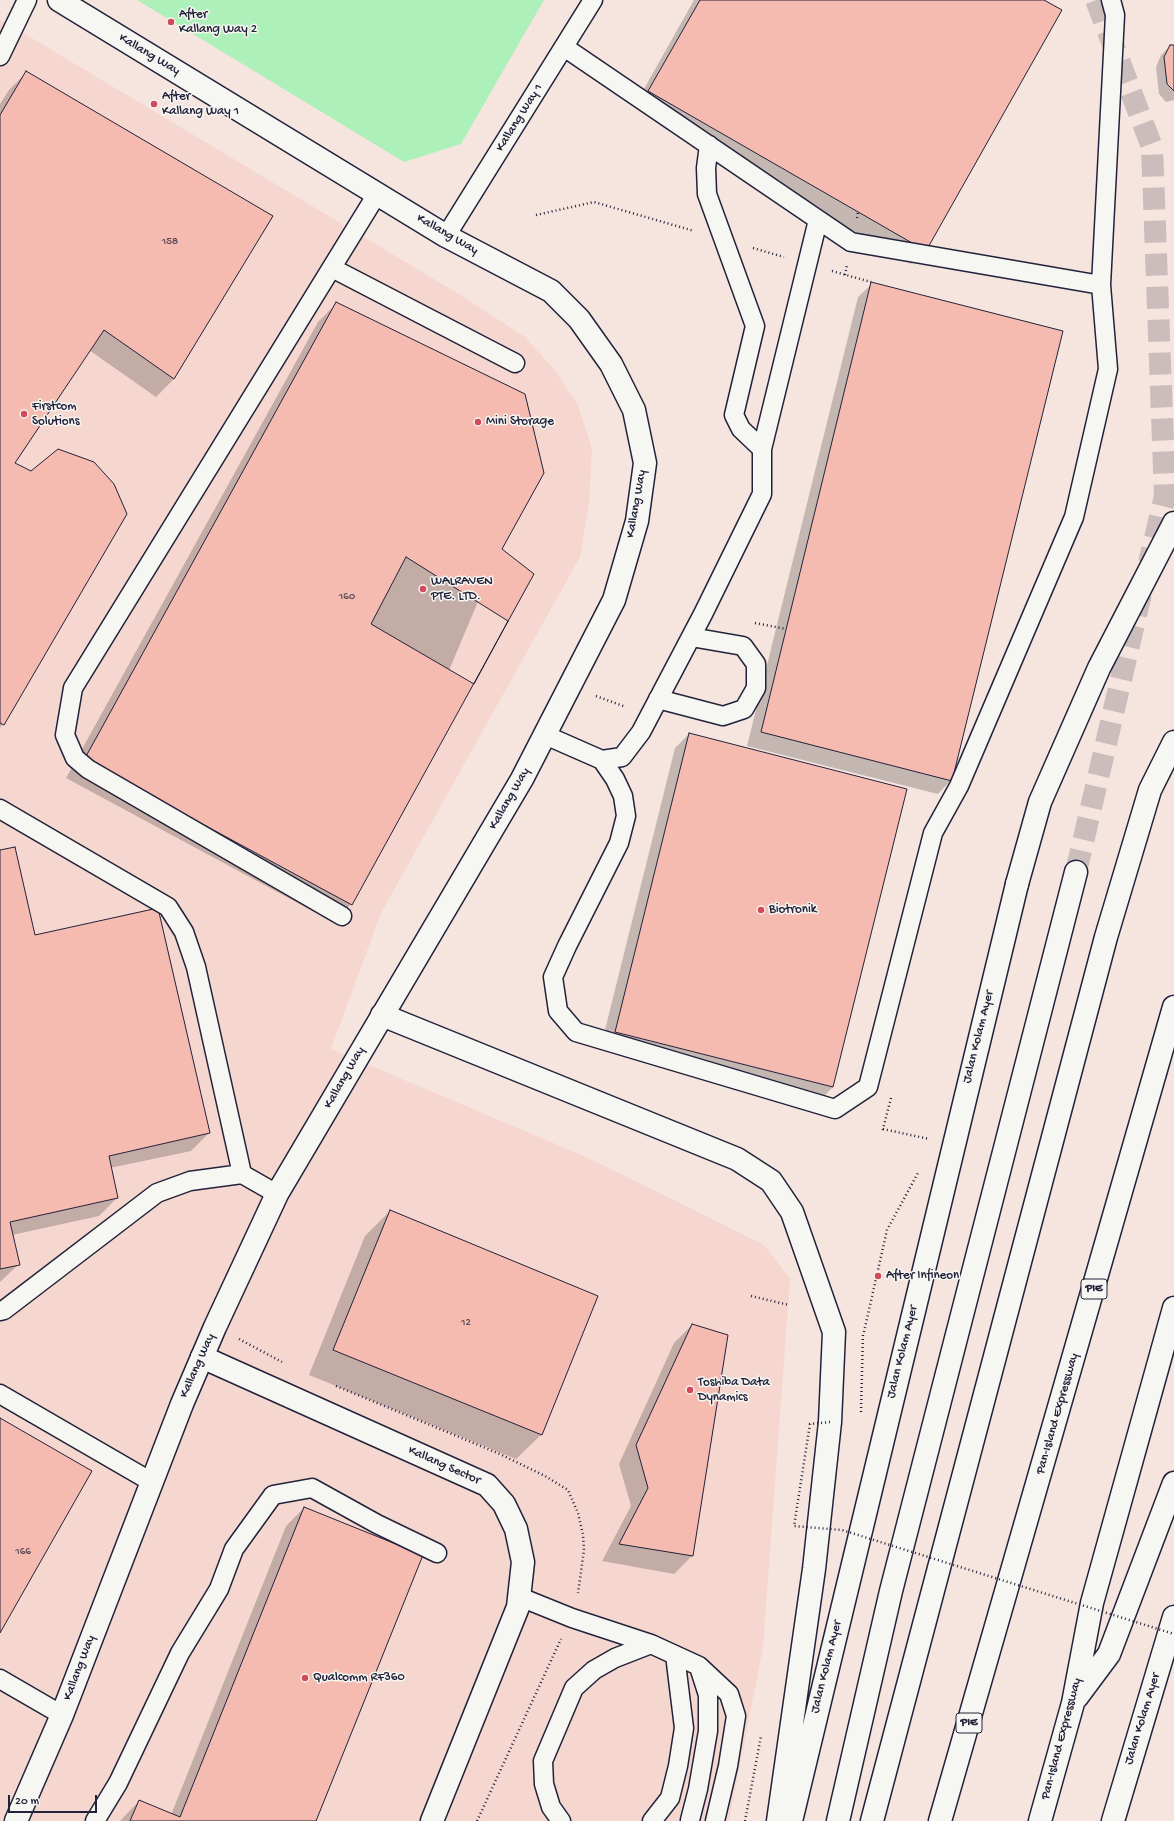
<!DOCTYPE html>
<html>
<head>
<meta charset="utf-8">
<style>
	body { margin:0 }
	#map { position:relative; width:1174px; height:1821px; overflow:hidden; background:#f6e4de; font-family:"Gochi Hand",sans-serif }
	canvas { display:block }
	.scale { position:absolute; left:8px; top:1795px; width:89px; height:18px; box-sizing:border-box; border:2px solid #22223b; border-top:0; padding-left:5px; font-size:12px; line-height:14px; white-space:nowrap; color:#22223b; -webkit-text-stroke:3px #f6f6f2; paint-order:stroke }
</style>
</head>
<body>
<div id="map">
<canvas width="1174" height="1821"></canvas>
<div class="scale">20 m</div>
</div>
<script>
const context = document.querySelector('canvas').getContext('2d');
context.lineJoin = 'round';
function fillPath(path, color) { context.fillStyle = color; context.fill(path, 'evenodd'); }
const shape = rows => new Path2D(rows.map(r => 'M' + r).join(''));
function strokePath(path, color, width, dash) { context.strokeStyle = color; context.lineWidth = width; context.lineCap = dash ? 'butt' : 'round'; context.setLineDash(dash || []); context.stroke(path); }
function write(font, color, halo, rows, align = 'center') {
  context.font = font + ' "Gochi Hand",sans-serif'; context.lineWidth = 3; context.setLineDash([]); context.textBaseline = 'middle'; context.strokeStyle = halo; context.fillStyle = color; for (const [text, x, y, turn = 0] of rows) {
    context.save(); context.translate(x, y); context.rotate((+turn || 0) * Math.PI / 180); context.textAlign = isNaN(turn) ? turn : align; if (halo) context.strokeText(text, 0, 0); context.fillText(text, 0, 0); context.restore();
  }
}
const built = shape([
	[0,19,457,293,525,337,553,368,578,405,592,449,589,503,580,557,381,913,331,1049,584,1156,684,1205,764,1245,790,1279,763,1647,729,1821,0,1821]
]);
const green = shape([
	[137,0,544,0,461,144,404,162]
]);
const shadow = shape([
	[694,0,1042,0,925,250,911,264,635,105],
	[1170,46,1174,46,1174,100,1166,102,1159,94,1156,67,1161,55],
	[27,72,271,217,174,379,156,397,89,350,14,464,125,514,0,728,0,104,9,90],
	[872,284,951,780,938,794,747,746,858,297],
	[336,304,500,549,351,904,333,922,66,778,318,322],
	[689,734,833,1087,819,1101,601,1046,675,748],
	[0,851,34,937,209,1133,191,1151,110,1168,117,1198,99,1216,12,1235,19,1264,0,1282],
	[390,1211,542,1434,516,1459,309,1375,365,1236],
	[692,1325,692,1556,674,1574,602,1561,631,1506,619,1464,674,1343],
	[304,1508,315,1821,120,1821,139,1801,171,1815,286,1526]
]);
const building = shape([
	[700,0,1044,0,1062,10,926,251,648,91,700,0],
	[1170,45,1174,45,1174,91,1167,84,1164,57,1170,45],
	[26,71,273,216,174,379,104,330,15,463,31,471,58,449,94,462,114,484,127,514,4,725,0,723,0,115,26,71],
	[871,282,1063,331,952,781,761,732,871,282],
	[336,302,525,394,544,473,502,549,534,574,352,905,84,760,336,302],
	[406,557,508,621,474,684,371,624,406,557],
	[689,733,907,789,833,1087,615,1032,689,733],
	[15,847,35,935,158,908,210,1133,109,1156,118,1198,10,1222,20,1265,0,1269,0,850,15,847],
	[390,1210,598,1296,542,1435,333,1350,390,1210],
	[692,1324,728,1335,693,1556,619,1544,648,1488,636,1445,692,1324],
	[0,1418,92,1471,0,1633,0,1418],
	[304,1507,423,1555,316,1821,130,1821,139,1800,180,1817,304,1507]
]);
const motorwayTunnel = shape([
	[1096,0,1152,147,1165,496,1149,563],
	[1076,872,1141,594]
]);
const path = shape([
	[536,215,594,202,694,231],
	[857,218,858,212],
	[753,248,784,257],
	[832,271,871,282],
	[845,275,847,265],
	[755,623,786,629],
	[596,696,626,707],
	[891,1098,883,1129,929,1139],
	[751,1296,789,1305],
	[864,1332,887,1230,919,1171],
	[239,1339,282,1362],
	[336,1386,500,1454,545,1476,568,1490,578,1513,583,1535,584,1550,578,1593],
	[861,1412,863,1332],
	[477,1821,561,1639],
	[745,1821,761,1736]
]);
const service = shape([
	[564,47,851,242,1101,285],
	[0,56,27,0],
	[709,145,706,168,707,194,755,326,734,415,741,429,762,449,818,220],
	[446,236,593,0],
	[332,268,515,363],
	[658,699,723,716,744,709,756,688,756,664,743,646,691,637],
	[545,735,602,760,615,779,623,796,626,816,619,843,567,946,553,977,558,1011,576,1032,835,1109,868,1087,933,833,959,786,1074,517,1108,369,1101,285,1115,15,1111,0],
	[602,760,622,757,641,732,703,614,762,494,762,449],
	[0,809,168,907,184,932,196,967,242,1174],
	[342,916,88,769,75,758,65,735,73,688,377,194],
	[0,1311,4,1310,157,1193,190,1181,242,1174,277,1194],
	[0,1394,150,1481],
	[520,1597,572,1618,651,1644,699,1666,729,1694,736,1716,728,1766,715,1821],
	[0,1679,62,1715],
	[690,1820,698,1789,708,1731,708,1695,699,1667],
	[95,1821,118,1783,180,1653,219,1589,234,1549,273,1495,312,1488,377,1524,437,1553],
	[561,1821,551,1807,544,1784,543,1761,574,1688,594,1670,615,1658,651,1644],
	[652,1821,670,1798,678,1766,684,1728,675,1655]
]);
const minor = shape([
	[202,1357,487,1485,504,1504,516,1529,523,1562,518,1607,432,1821]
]);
const tertiary = shape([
	[16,1821,62,1715,182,1404,215,1327,277,1194,522,779,614,600,637,521,645,463,634,410,611,364,579,319,551,291,446,236,59,0]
]);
const primary = shape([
	[382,1015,737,1159,771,1181,792,1212,834,1332,830,1422,814,1569,778,1821],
	[791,1821,1017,884],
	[1113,1821,1174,1617]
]);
const motorway = shape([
	[1017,884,1040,802,1099,668,1174,523],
	[1077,1697,1109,1654,1174,1483],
	[838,1821,891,1591,1076,872],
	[872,1821,1106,937,1150,790,1174,742],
	[940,1821,1174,1007],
	[1040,1821,1073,1703,1092,1603,1174,1308]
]);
const pathBridge = shape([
	[830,1422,810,1424,794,1526,842,1530,1174,1634]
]);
const markers = [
	[171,22,4,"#d1495b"],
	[154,104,4,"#d1495b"],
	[24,414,4,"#d1495b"],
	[478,422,4,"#d1495b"],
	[423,589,4,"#d1495b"],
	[761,910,4,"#d1495b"],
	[878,1276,4,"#d1495b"],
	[690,1390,4,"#d1495b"],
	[305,1678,4,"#d1495b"]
];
const numberNames = [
	["158",170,242],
	["160",347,597],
	["12",466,1323],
	["166",23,1552]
];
const shields = [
	[1094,1289,26],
	[969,1723,26]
];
const shieldNames = [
	["PIE",1094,1289],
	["PIE",969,1723]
];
const poiNames = [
	["After",179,15],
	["Kallang Way 2",179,30],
	["After",162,97],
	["Kallang Way 1",162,112],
	["Firstcom",32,407],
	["Solutions",32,422],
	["Mini Storage",486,422],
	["WALRAVEN",431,582],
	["PTE. LTD.",431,597],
	["Biotronik",769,910],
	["After Infineon",886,1276],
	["Toshiba Data",698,1383],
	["Dynamics",698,1398],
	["Qualcomm RF360",313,1678]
];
const streetNames = [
	["Kallang Way",149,55,31],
	["Kallang Way 1",520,118,-58],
	["Kallang Way",447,235,30],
	["Kallang Way",637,504,-80],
	["Kallang Way",510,799,-60],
	["Jalan Kolam Ayer",979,1037,-76],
	["Kallang Way",345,1078,-60],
	["Jalan Kolam Ayer",903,1352,-76],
	["Kallang Way",198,1366,-66],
	["Pan-Island Expressway",1058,1414,-74],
	["Kallang Sector",444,1466,24],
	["Jalan Kolam Ayer",827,1667,-76],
	["Kallang Way",80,1668,-69],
	["Jalan Kolam Ayer",1143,1719,-73],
	["Pan-Island Expressway",1062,1739,-75]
];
fillPath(built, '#f6d7d0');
fillPath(green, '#aef0b9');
fillPath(shadow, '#0003');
fillPath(building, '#f5bab0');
strokePath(building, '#22223b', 1);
strokePath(motorwayTunnel, '#ccbdbd', 22, [22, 11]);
strokePath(service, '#22223b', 21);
strokePath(minor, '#22223b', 25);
strokePath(tertiary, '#22223b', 25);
strokePath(primary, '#22223b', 25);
strokePath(motorway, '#22223b', 25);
strokePath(path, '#22223b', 2.5, [1, 3]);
strokePath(service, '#f6f6f2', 18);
strokePath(minor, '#f6f6f2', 22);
strokePath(tertiary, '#f6f6f2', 22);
strokePath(primary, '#f6f6f2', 22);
strokePath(motorway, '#f6f6f2', 22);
strokePath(pathBridge, '#22223b', 2.5, [1, 3]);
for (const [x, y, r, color] of markers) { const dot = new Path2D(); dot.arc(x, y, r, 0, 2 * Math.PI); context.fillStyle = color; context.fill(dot); strokePath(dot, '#f6f6f2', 1.5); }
write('11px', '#574858', null, numberNames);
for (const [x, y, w] of shields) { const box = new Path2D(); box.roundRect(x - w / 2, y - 10, w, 20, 3); context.fillStyle = '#f6f6f2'; context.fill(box); strokePath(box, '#22223b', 1); }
write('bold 12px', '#22223b', null, shieldNames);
write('13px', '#22223b', '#f6f6f2', poiNames, 'left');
write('13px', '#22223b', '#f6f6f2', streetNames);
</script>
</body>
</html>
